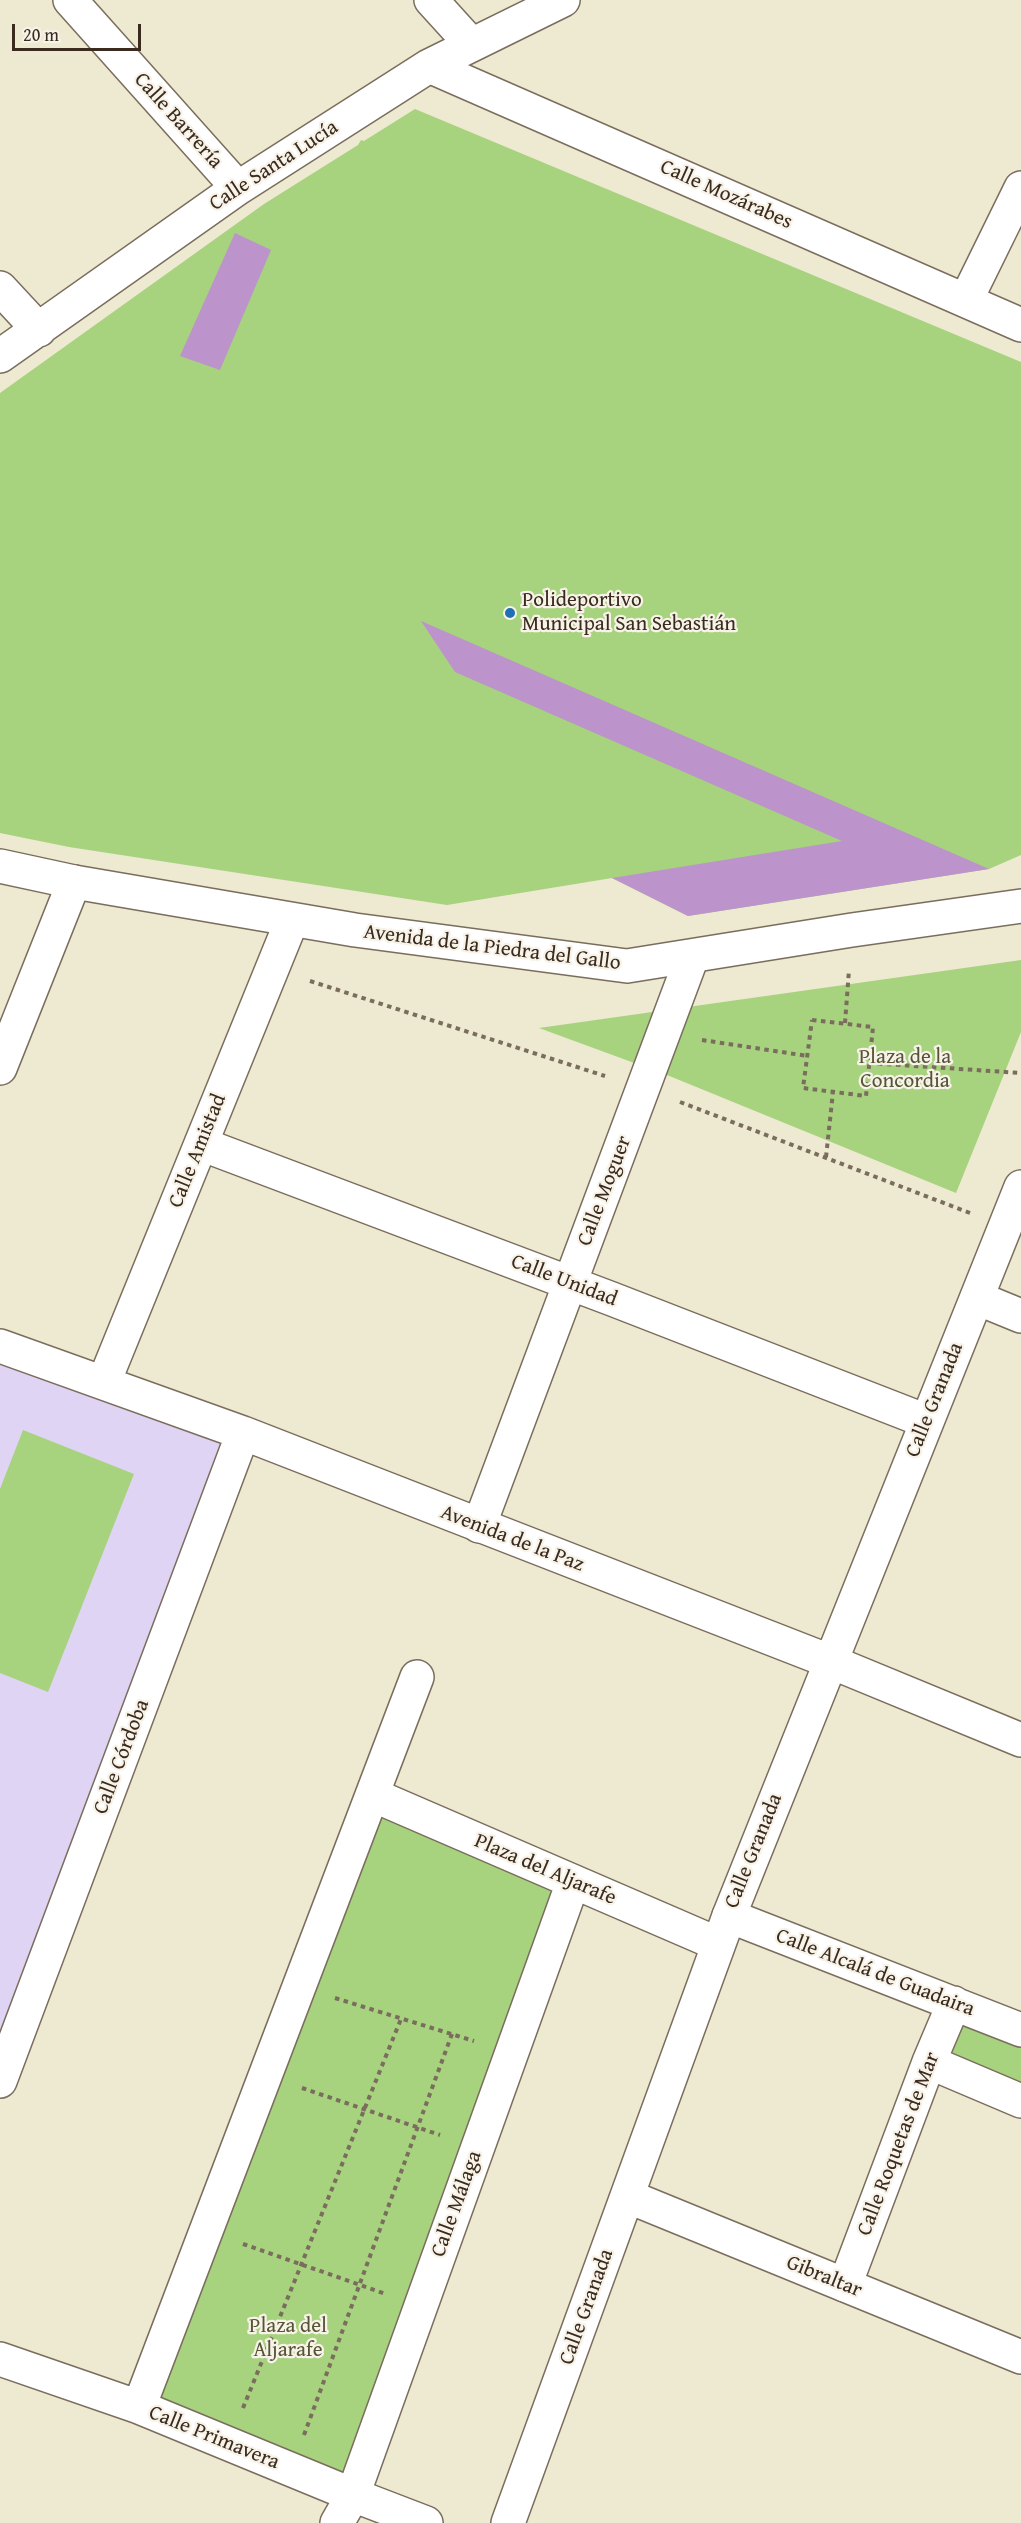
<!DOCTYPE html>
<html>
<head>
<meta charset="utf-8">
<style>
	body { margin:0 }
	#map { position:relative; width:1021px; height:2523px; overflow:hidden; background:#eee9d1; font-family:"Gentium Book Plus",serif }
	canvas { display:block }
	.scale { position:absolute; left:12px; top:24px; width:129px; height:27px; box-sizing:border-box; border:3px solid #3b2a1e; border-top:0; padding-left:8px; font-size:18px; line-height:21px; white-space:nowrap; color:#3b2a1e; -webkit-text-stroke:4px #f7f3e8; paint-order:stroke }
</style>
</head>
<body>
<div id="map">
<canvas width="1021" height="2523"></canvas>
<div class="scale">20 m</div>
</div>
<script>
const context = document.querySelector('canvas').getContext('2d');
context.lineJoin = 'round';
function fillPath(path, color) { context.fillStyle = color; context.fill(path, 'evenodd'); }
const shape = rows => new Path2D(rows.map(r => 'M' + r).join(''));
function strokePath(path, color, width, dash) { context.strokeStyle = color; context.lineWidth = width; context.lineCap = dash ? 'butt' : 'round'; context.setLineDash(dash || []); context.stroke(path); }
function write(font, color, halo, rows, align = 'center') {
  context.font = font + ' "Gentium Book Plus",serif'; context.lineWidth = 4.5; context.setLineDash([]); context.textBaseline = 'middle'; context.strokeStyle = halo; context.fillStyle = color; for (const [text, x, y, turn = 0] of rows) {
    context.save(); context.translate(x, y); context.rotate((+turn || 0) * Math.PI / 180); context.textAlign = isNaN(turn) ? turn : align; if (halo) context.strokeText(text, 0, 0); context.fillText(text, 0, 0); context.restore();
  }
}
const built = shape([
	[0,1346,243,1433,0,2081]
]);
const green = shape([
	[415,109,1021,362,1021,855,989,869,688,916,612,878,447,905,69,847,0,833,0,393,264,204,358,145,361,140,364,141],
	[1021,960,1021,1032,956,1193,667,1075,539,1028],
	[23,1430,134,1474,48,1692,0,1673,0,1489],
	[373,1795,573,1882,353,2495,139,2407],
	[954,2003,1021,2030,1021,2101,929,2062]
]);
const building = shape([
	[235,233,271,250,220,370,180,356],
	[421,621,989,869,688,916,612,878,842,841,455,672]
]);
const path = shape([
	[310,981,605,1076],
	[812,1020,873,1027,866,1096,803,1088,812,1020],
	[845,1023,849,970],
	[702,1040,808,1056],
	[869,1063,1021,1073],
	[680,1102,970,1213],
	[826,1157,833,1092],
	[335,1998,474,2041],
	[302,2088,440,2135],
	[243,2244,386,2294],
	[243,2408,401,2019],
	[304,2435,452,2034]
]);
const pedestrian = shape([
	[0,1068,74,882],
	[201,1144,612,1299,926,1421],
	[977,1298,1021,1316],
	[104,1382,292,920],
	[479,1526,692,957],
	[729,1916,1021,2030],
	[929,2062,1021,2101],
	[845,2285,929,2062,954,2003]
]);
const minor = shape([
	[70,0,238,188],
	[431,0,471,44],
	[429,66,1021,325],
	[0,288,39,330],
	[966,300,1021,188],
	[0,356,238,188,429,66,563,0],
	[0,866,74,882,355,930,627,966,852,930,1021,906],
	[0,1346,243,1433,829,1661,1021,1740],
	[373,1795,718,1944],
	[0,2081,243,1433],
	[627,2196,1021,2357],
	[0,2359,139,2407,353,2495,426,2523],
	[139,2407,417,1677],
	[337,2523,353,2495,573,1882],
	[508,2523,729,1916,1021,1187]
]);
const markers = [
	[510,613,6,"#1f6fb2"]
];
const streetNames = [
	["Calle Barrería",178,121,48],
	["Calle Santa Lucía",274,166,-33],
	["Calle Mozárabes",726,195,24],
	["Avenida de la Piedra del Gallo",492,948,7],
	["Calle Amistad",198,1151,-68],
	["Calle Moguer",605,1191,-69],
	["Calle Unidad",564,1281,21],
	["Calle Granada",935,1400,-68],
	["Avenida de la Paz",512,1539,21],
	["Calle Córdoba",122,1757,-69],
	["Calle Granada",754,1851,-68],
	["Plaza del Aljarafe",545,1870,23],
	["Calle Alcalá de Guadaira",875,1973,21],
	["Calle Roquetas de Mar",899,2144,-69],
	["Calle Málaga",457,2204,-70],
	["Gibraltar",824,2277,22],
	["Calle Granada",587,2307,-70],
	["Calle Primavera",214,2438,22]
];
const poiNames = [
	["Polideportivo",522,601],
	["Municipal San Sebastián",522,625]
];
const parkNames = [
	["Plaza de la",905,1058],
	["Concordia",905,1082],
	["Plaza del",288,2327],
	["Aljarafe",288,2351]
];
fillPath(built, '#e0d4f4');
fillPath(green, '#a7d27e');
fillPath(building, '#bc93cb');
strokePath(pedestrian, '#7a6d5d', 36);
strokePath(minor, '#7a6d5d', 36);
strokePath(path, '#7a6d5d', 4, [4.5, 4.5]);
strokePath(pedestrian, '#fff', 33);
strokePath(minor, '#fff', 33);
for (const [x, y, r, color] of markers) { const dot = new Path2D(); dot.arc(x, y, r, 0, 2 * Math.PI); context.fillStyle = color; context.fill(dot); strokePath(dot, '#f7f3e8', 2); }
write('21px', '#3b2a1e', '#f7f3e8', streetNames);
write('21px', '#3b2a1e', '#f7f3e8', poiNames, 'left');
write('21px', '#565436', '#f7f3e8', parkNames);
</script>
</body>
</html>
